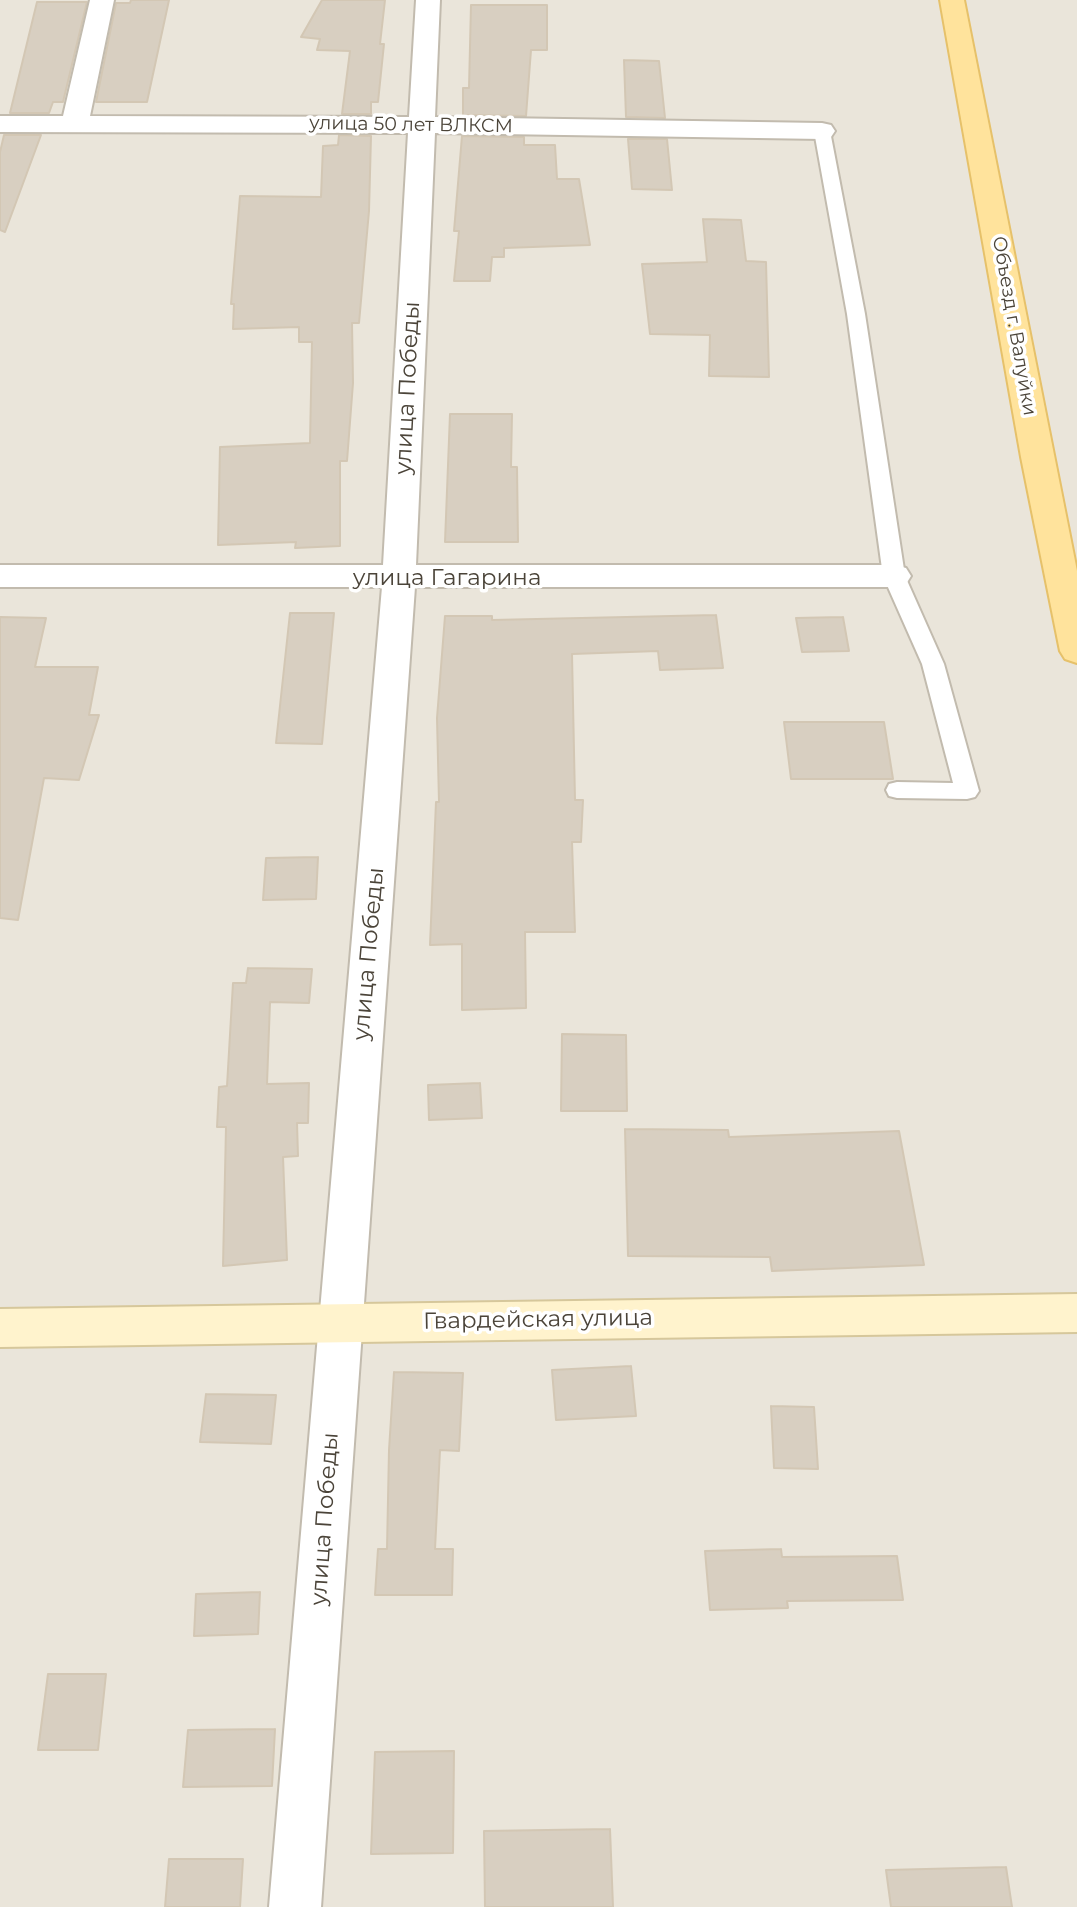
<!DOCTYPE html>
<html>
<head>
<meta charset="utf-8">
<style>
	body { margin:0 }
	canvas { display:block; background:#f6f3ec }
</style>
</head>
<body>
<canvas width="1077" height="1907"></canvas>
<script>
const context = document.querySelector('canvas').getContext('2d');
context.lineJoin = 'round';
function fillPath(path, color) { context.fillStyle = color; context.fill(path, 'evenodd'); }
const shape = rows => new Path2D(rows.map(r => 'M' + r).join(''));
function strokePath(path, color, width, dash) { context.strokeStyle = color; context.lineWidth = width; context.lineCap = dash ? 'butt' : 'round'; context.setLineDash(dash || []); context.stroke(path); }
function write(font, color, halo, rows, align = 'center') {
  context.font = font + ' Montserrat,sans-serif'; context.lineWidth = 7; context.setLineDash([]); context.textBaseline = 'middle'; context.strokeStyle = halo; context.fillStyle = color; for (const [text, x, y, turn = 0] of rows) {
    context.save(); context.translate(x, y); context.rotate((+turn || 0) * Math.PI / 180); context.textAlign = isNaN(turn) ? turn : align; if (halo) context.strokeText(text, 0, 0); context.fillText(text, 0, 0); context.restore();
  }
}
const residential = shape([
	[0,0,1077,0,1077,1907,0,1907]
]);
const building = shape([
	[131,0,169,0,147,102,96,102,116,3,130,3,131,0],
	[322,0,385,0,380,44,384,44,378,102,371,102,371,114,342,114,350,51,317,50,320,39,301,37,322,0],
	[37,2,87,2,63,102,53,102,49,113,10,113,37,2],
	[471,5,547,5,547,50,531,50,526,116,463,115,463,88,469,88,471,5],
	[624,60,659,61,665,118,626,117,624,60],
	[4,135,41,135,5,232,0,230,0,152,4,135],
	[339,135,371,136,369,211,359,323,352,323,353,383,347,461,340,461,340,546,295,548,296,542,218,545,220,447,310,443,312,342,299,342,299,327,233,329,234,304,231,304,240,196,321,197,323,146,338,145,339,135],
	[462,136,524,137,524,145,555,145,557,179,579,179,590,245,504,248,504,257,492,257,490,281,454,281,459,231,454,231,462,136],
	[628,139,667,139,672,190,632,189,628,139],
	[703,219,741,220,746,261,766,262,769,377,709,376,710,335,650,334,642,264,707,262,703,219],
	[450,414,512,414,511,467,517,467,518,542,445,542,450,414],
	[290,613,334,613,322,744,276,743,290,613],
	[716,615,723,668,660,670,658,651,572,654,575,800,583,800,581,842,572,842,575,932,525,932,526,1008,462,1010,462,944,430,945,436,802,439,802,437,718,445,616,492,616,492,620,716,615],
	[0,617,46,618,35,667,98,667,89,715,99,715,79,780,44,778,18,920,0,918,0,617],
	[843,617,849,651,802,652,796,618,843,617],
	[784,722,884,722,893,779,791,779,784,722],
	[318,857,316,899,263,900,266,858,318,857],
	[248,968,312,969,309,1003,270,1002,267,1084,309,1083,308,1123,297,1123,298,1156,283,1157,287,1260,223,1266,226,1127,217,1127,219,1087,227,1086,233,983,246,983,248,968],
	[562,1034,626,1035,627,1111,561,1111,562,1034],
	[480,1083,482,1118,429,1120,428,1085,480,1083],
	[625,1129,728,1130,729,1137,899,1131,924,1265,772,1271,770,1257,628,1256,625,1129],
	[631,1366,636,1416,556,1420,552,1370,631,1366],
	[394,1372,463,1373,459,1451,440,1450,435,1549,453,1549,452,1595,375,1595,378,1549,387,1549,389,1450,394,1372],
	[206,1394,276,1395,271,1444,200,1442,206,1394],
	[771,1406,814,1407,818,1469,774,1468,771,1406],
	[781,1549,782,1557,897,1556,903,1600,787,1601,788,1608,710,1610,705,1551,781,1549],
	[260,1592,258,1634,194,1636,196,1594,260,1592],
	[48,1674,106,1674,98,1750,38,1750,48,1674],
	[275,1729,272,1786,183,1787,188,1730,275,1729],
	[454,1751,453,1853,371,1854,375,1752,454,1751],
	[610,1829,613,1907,485,1907,484,1831,610,1829],
	[169,1859,243,1859,240,1907,165,1907,169,1859],
	[1006,1867,1012,1907,891,1907,886,1870,1006,1867]
]);
const lane = shape([
	[822,126,830,131,865,314,905,576,944,664,979,791,975,797,967,799,897,798,889,796,886,790,889,784,897,782,953,783,922,664,883,576,847,314,814,131,822,126]
]);
const street = shape([
	[90,0,114,0,90,116,409,117,416,0,440,0,435,117,822,123,831,125,835,131,831,137,822,139,435,133,416,565,894,565,906,568,911,576,906,584,894,587,415,587,321,1907,269,1907,382,587,0,587,0,565,383,565,408,133,0,132,0,116,63,116,90,0]
]);
const secondary = shape([
	[1077,1294,1077,1332,0,1347,0,1309,1077,1294]
]);
const primary = shape([
	[940,0,964,0,1077,571,1077,663,1065,659,1060,651,1021,457,940,0]
]);
const farStreetnames = [
	["улица 50 лет ВЛКСМ",411,125,1],
	["Объезд г. Валуйки",1014,326,80]
];
const streetNames = [
	["улица Победы",408,388,-87],
	["улица Гагарина",447,578],
	["улица Победы",369,954,-85],
	["Гвардейская улица",538,1320,-1],
	["улица Победы",325,1519,-86]
];
fillPath(residential, '#eae5da');
fillPath(building, '#d8cfc1');
strokePath(building, '#d3c7b4', 2);
strokePath(lane, '#c2bbae', 4);
strokePath(street, '#c2bbae', 4);
strokePath(secondary, '#d6c79b', 4);
strokePath(primary, '#e6c16a', 4);
fillPath(lane, '#fff');
fillPath(street, '#fff');
fillPath(secondary, '#fff3cd');
fillPath(primary, '#ffe39c');
write('19px', '#4b4439', '#fff', farStreetnames);
write('23px', '#4b4439', '#fff', streetNames);
</script>
</body>
</html>
